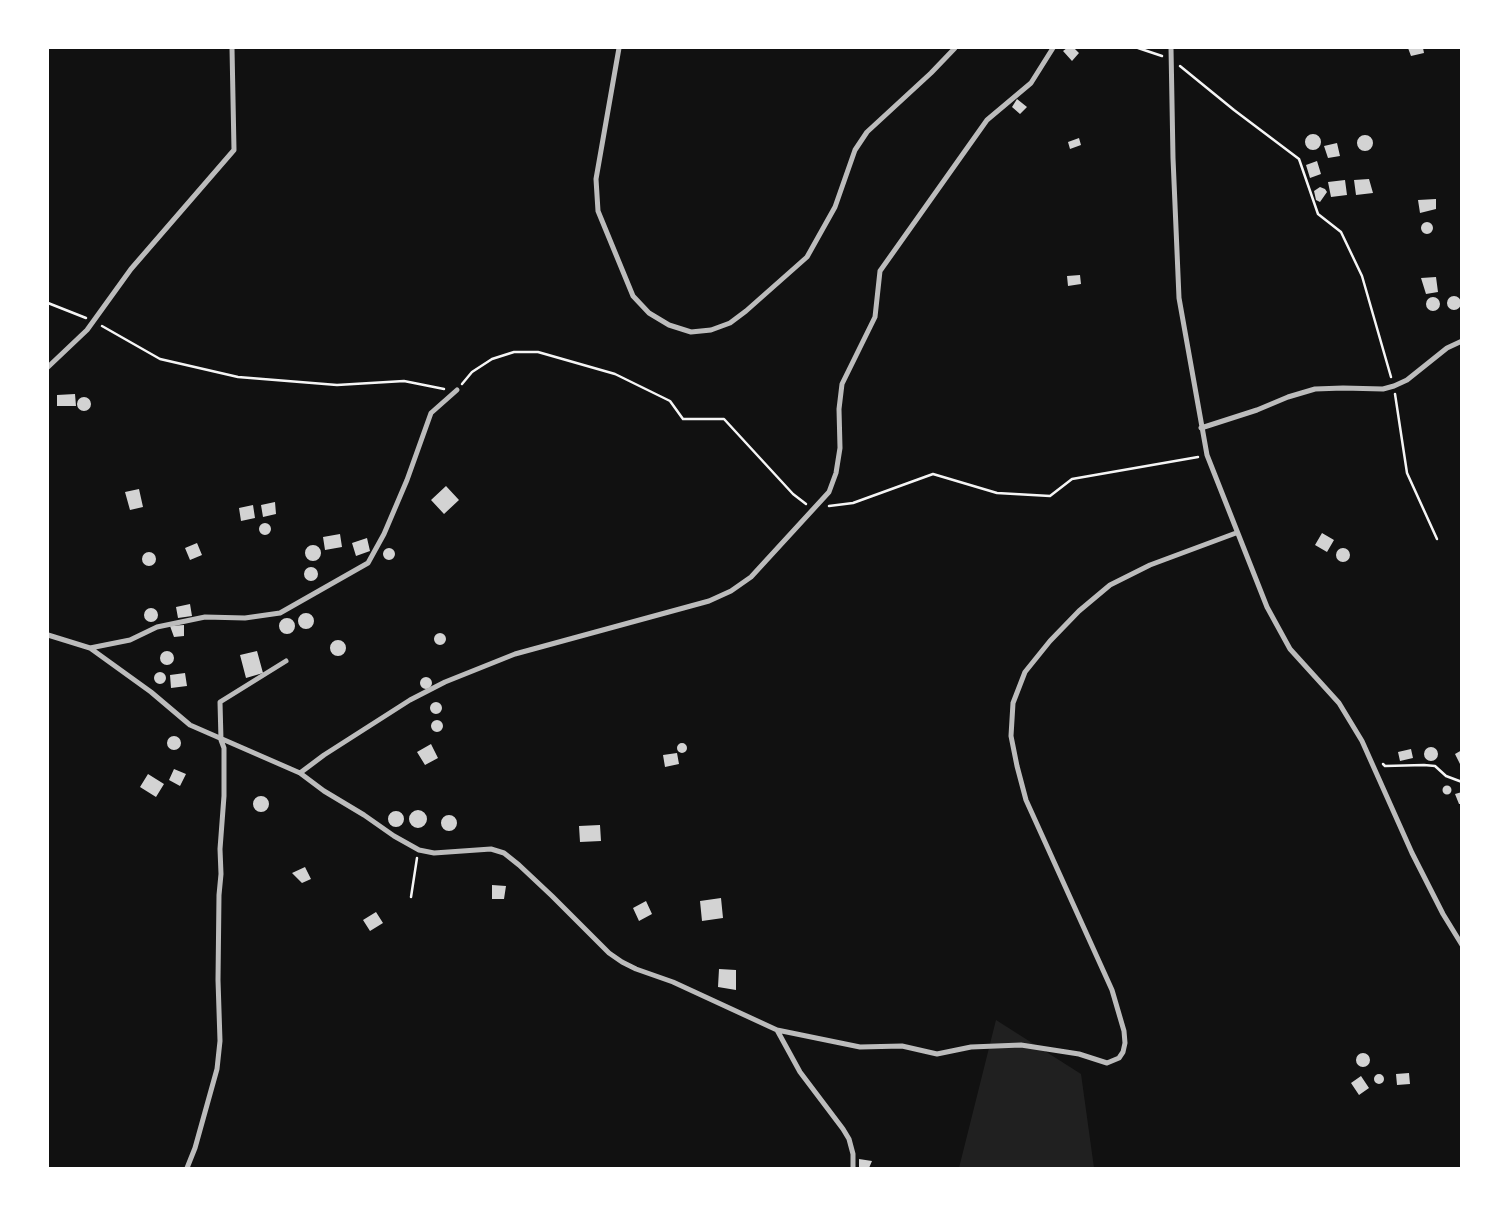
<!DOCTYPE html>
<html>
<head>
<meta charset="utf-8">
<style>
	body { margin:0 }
	#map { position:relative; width:1509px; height:1216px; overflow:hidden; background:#111; font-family:Figtree,sans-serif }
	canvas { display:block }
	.frame { position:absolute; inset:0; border:49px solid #fff; pointer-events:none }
</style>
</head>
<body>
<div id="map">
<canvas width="1509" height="1216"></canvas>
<div class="frame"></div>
</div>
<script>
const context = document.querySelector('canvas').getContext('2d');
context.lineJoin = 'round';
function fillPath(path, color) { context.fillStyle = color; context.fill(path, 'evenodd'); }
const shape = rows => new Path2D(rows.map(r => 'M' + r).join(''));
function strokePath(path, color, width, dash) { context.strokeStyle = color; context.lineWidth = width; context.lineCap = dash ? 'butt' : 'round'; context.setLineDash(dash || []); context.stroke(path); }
const green = shape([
	[996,1020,1081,1074,1094,1168,959,1168]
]);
const building = shape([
	[1067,48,1074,48,1079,53,1072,61,1063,51],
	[1408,48,1423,48,1424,53,1411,56],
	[1017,99,1027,107,1020,114,1012,107],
	'1305 142a8 8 0 1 1 16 0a8 8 0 1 1-16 0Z',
	'1357 143a8 8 0 1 1 16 0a8 8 0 1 1-16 0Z',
	[1079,138,1081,145,1070,149,1068,142],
	[1337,143,1340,156,1328,158,1324,146],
	[1317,161,1321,174,1310,178,1306,165],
	[1369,179,1373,193,1356,195,1354,180],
	[1345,180,1347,195,1331,197,1328,182],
	[1320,187,1325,189,1327,192,1320,202,1316,200,1314,191],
	[1436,199,1436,209,1420,213,1418,200],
	'1421 228a6 6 0 1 1 12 0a6 6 0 1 1-12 0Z',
	[1080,275,1081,284,1068,286,1067,276],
	[1436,277,1438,292,1426,294,1421,278],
	'1447 303a7 7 0 1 1 14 0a7 7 0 1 1-14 0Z',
	'1426 304a7 7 0 1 1 14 0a7 7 0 1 1-14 0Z',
	[75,394,76,406,57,406,57,395],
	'77 404a7 7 0 1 1 14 0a7 7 0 1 1-14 0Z',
	[446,486,459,500,444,514,431,500],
	[139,489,143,507,130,510,125,492],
	[275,502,276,514,263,517,261,505],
	[253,505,255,518,241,521,239,508],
	'259 529a6 6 0 1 1 12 0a6 6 0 1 1-12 0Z',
	[1322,533,1334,540,1327,552,1315,545],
	[340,534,342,547,325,550,323,537],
	[367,538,370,551,356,556,352,543],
	[197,543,202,555,190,560,185,548],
	'305 553a8 8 0 1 1 16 0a8 8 0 1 1-16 0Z',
	'383 554a6 6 0 1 1 12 0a6 6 0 1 1-12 0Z',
	'1336 555a7 7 0 1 1 14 0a7 7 0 1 1-14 0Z',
	'142 559a7 7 0 1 1 14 0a7 7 0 1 1-14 0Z',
	'304 574a7 7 0 1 1 14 0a7 7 0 1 1-14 0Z',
	[190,604,192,616,178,618,176,607],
	'144 615a7 7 0 1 1 14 0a7 7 0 1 1-14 0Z',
	'298 621a8 8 0 1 1 16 0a8 8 0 1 1-16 0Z',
	'279 626a8 8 0 1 1 16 0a8 8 0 1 1-16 0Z',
	[184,625,184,636,174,637,170,626],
	'434 639a6 6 0 1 1 12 0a6 6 0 1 1-12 0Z',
	'330 648a8 8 0 1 1 16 0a8 8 0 1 1-16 0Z',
	[257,651,263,673,246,678,240,655],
	'160 658a7 7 0 1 1 14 0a7 7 0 1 1-14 0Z',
	'154 678a6 6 0 1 1 12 0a6 6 0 1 1-12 0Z',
	[185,673,187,686,171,688,170,675],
	'420 683a6 6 0 1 1 12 0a6 6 0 1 1-12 0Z',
	'430 708a6 6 0 1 1 12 0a6 6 0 1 1-12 0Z',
	'431 726a6 6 0 1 1 12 0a6 6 0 1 1-12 0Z',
	'167 743a7 7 0 1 1 14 0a7 7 0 1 1-14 0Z',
	'677 748a5 5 0 1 1 10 0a5 5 0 1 1-10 0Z',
	[431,744,438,758,425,765,417,752],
	'1424 754a7 7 0 1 1 14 0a7 7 0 1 1-14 0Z',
	[1411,749,1413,758,1400,761,1398,752],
	[1462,750,1462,764,1460,764,1455,754],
	[677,753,679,764,665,767,663,755],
	[174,769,186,774,180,786,169,780],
	[148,774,164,784,156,797,140,787],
	'1442.5 790a4.5 4.5 0 1 1 9 0a4.5 4.5 0 1 1-9 0Z',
	[1462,792,1462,804,1459,804,1455,794],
	'253 804a8 8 0 1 1 16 0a8 8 0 1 1-16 0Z',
	'409 819a9 9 0 1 1 18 0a9 9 0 1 1-18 0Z',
	'388 819a8 8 0 1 1 16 0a8 8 0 1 1-16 0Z',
	'441 823a8 8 0 1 1 16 0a8 8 0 1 1-16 0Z',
	[600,825,601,841,580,842,579,826],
	[305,867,311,879,302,883,292,873],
	[492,885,506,886,504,899,492,899],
	[721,898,723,918,702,921,700,901],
	[646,901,652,914,639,921,633,908],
	[376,912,383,923,370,931,363,920],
	[719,969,736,970,736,990,718,987],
	'1356 1060a7 7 0 1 1 14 0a7 7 0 1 1-14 0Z',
	[1409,1073,1410,1084,1397,1085,1396,1074],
	'1374 1079a5 5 0 1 1 10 0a5 5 0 1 1-10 0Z',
	[1361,1076,1369,1088,1359,1095,1351,1083],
	[859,1159,872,1161,869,1168,859,1167]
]);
const path = shape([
	[1138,48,1162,56],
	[1180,66,1234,110,1299,159,1318,214,1341,232,1362,276,1391,377],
	[48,303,86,318],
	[102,326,160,359,238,377,337,385,404,381,444,389],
	[462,384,472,372,492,359,514,352,538,352,615,374,670,401,683,419,724,419,793,494,806,504],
	[1395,394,1407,473,1437,539],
	[829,506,853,503,933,474,997,493,1050,496,1072,479,1198,457],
	[1383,764,1385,766,1424,765,1435,766,1446,776,1462,782],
	[411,897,417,858]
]);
const minor = shape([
	[619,48,596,179,598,211,633,296,649,313,669,325,691,332,711,330,730,323,746,311,807,257,835,207,855,150,867,132,931,73,955,48],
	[1171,48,1173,158,1179,298,1207,455,1267,607,1290,649,1339,703,1362,741,1412,853,1443,914,1462,945],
	[48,367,87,330,131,269,234,150,232,48],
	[1201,428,1257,410,1288,397,1315,389,1343,388,1383,389,1394,386,1407,380,1447,348,1462,341],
	[48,635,90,648,151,692,190,725,300,773,324,791,364,815,394,836,419,850,434,853,491,849,504,853,519,865,552,896,609,953,622,962,636,969,673,982,777,1030,860,1047,902,1046,937,1054,971,1047,1021,1045,1079,1054,1107,1063,1119,1058,1123,1052,1125,1043,1124,1031,1112,990,1026,800,1017,766,1011,736,1013,703,1025,672,1050,641,1079,611,1110,585,1150,565,1236,533],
	[90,648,130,640,157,627,205,617,245,618,280,613,368,563,384,534,407,480,431,413,457,390],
	[300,773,324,755,410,700,445,682,515,654,709,601,731,591,751,577,829,492,836,473,840,448,839,409,842,384,875,317,880,271,987,120,1031,83,1053,48],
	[777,1030,800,1072,843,1129,849,1139,853,1154,853,1168],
	[187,1168,195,1148,217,1069,220,1041,218,980,219,895,221,874,220,849,224,796,224,748,221,740,220,702,286,661]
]);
fillPath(green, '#202020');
fillPath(building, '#d3d3d3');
strokePath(path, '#f5f5f5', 2.5);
strokePath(minor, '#bcbcbc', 5);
</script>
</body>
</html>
